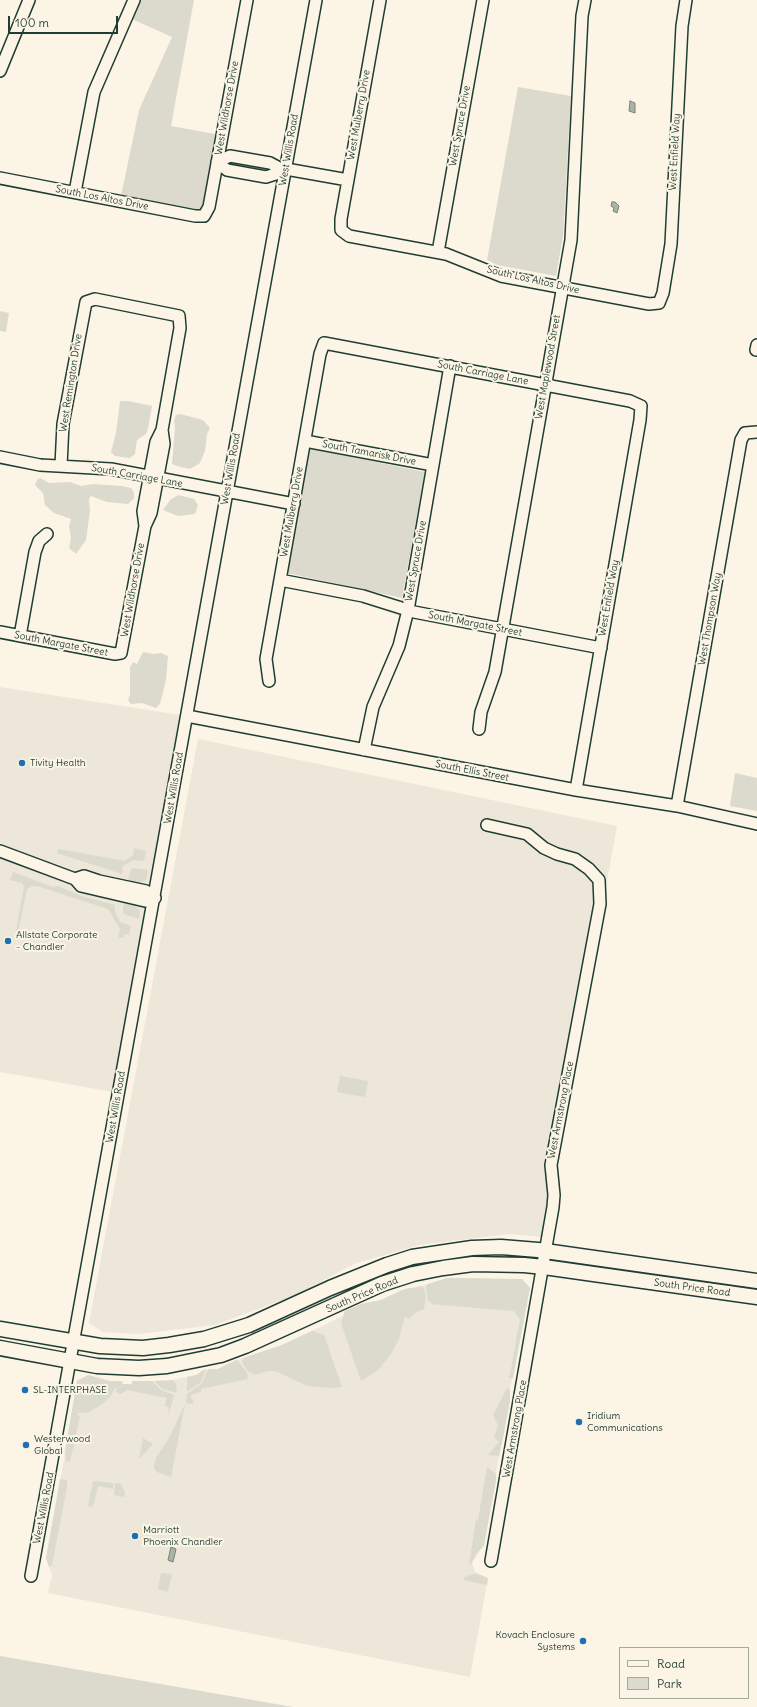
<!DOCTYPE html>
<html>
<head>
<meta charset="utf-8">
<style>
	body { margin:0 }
	#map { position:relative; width:757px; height:1707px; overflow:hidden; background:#fcf5e5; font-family:Delius,sans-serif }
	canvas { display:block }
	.legend { position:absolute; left:619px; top:1647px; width:130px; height:52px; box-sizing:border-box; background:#fcf5e5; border:1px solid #a4ab9e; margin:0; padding:5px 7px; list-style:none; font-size:12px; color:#1f3d34 }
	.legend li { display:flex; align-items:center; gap:8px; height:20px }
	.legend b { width:20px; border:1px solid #a4ab9e }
	.scale { position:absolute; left:8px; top:16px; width:110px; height:18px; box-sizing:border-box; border:2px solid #1f3d34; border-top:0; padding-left:5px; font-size:12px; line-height:14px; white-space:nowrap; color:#1f3d34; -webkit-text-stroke:3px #fcf5e5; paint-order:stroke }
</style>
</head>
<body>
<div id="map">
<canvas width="757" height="1707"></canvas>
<ul class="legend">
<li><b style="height:5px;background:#fcf5e5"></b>Road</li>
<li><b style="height:11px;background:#dcdacc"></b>Park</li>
</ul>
<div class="scale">100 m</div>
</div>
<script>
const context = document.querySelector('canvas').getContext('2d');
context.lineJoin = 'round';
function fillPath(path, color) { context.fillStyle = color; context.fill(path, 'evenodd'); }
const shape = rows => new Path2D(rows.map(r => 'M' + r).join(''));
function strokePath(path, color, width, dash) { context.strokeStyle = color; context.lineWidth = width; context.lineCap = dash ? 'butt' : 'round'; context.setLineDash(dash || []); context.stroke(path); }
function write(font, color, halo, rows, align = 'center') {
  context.font = font + ' Delius,sans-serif'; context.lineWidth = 4; context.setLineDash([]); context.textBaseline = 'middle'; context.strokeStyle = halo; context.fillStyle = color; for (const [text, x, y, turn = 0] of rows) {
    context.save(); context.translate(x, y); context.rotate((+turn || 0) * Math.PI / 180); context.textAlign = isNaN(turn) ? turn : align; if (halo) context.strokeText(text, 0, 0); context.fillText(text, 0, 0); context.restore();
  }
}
const built = shape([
	[0,687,187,716,119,1093,0,1072],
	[198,739,617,826,542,1237,509,1234,419,1245,354,1264,296,1295,215,1325,138,1334,103,1332,89,1323],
	[447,1278,522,1279,530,1288,510,1390,510,1401,499,1456,484,1545,472,1562,476,1575,488,1578,470,1677,48,1593,52,1575,46,1558,64,1460,65,1451,77,1381,88,1375,110,1381,122,1381,122,1384,132,1384,132,1381,167,1381,196,1375,203,1370,218,1369,228,1363,282,1345,343,1316,345,1311,361,1304,381,1300,401,1290,419,1287]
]);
const green = shape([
	[140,0,194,0,171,126,215,134,202,211,121,196,139,110,172,37,132,19],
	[518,87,571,96,563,236,556,276,497,265,487,260],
	[0,311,9,313,6,332,0,331],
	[120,401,128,401,152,406,148,429,146,434,137,440,135,454,130,458,115,456,111,452,116,433],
	[180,414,203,420,210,428,207,434,205,451,200,463,190,469,180,467,172,464,175,428,174,420,176,415],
	[309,448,425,472,402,598,287,573],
	[40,478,49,483,70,482,81,486,93,484,122,486,131,488,134,492,134,498,128,504,107,502,91,496,89,499,90,511,86,540,76,554,69,548,71,538,69,526,71,519,54,513,45,505,43,493,35,485,37,480],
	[178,495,194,499,198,505,195,514,178,516,163,510,170,500],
	[143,652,154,654,161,653,168,656,166,680,160,704,156,708,142,703,131,704,128,700,130,695,130,667,133,662,137,664],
	[735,773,757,778,757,811,730,806],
	[134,848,146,851,144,861,133,860,123,866,122,874,57,853,58,849,125,861,133,855],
	[132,868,148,870,146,880,139,884,134,884,128,879],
	[13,872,53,887,58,886,81,896,115,905,115,912,120,922,131,926,129,935,125,934,124,938,118,937,120,929,108,909,37,886,32,886,27,889,18,932,16,931,24,887,22,883,10,880],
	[127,904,135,906,140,912,139,919,123,914,123,905],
	[340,1076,368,1081,365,1097,337,1092],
	[447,1278,522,1279,530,1288,513,1378,508,1378,510,1375,520,1319,514,1311,431,1304,431,1301,428,1301,426,1287,428,1284],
	[422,1286,424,1288,426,1296,424,1309,415,1313,409,1319,405,1316,399,1339,391,1354,378,1370,361,1381,341,1323,345,1311,361,1304,381,1300,405,1289],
	[312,1331,324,1335,342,1387,329,1388,308,1386,275,1371,268,1371,254,1375,251,1372,249,1373,242,1362,243,1358,282,1345],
	[237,1360,248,1374,247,1376,248,1379,201,1389,201,1392,191,1395,190,1397,194,1401,192,1404,186,1403,187,1394,202,1383,208,1369,218,1369],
	[206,1369,201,1382,187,1392,187,1377,196,1375],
	[88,1375,110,1381,122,1381,123,1384,132,1384,132,1381,152,1381,161,1390,174,1395,168,1417,169,1407,165,1406,167,1398,127,1390,121,1394,116,1392,117,1388,115,1388,110,1397,101,1405,89,1412,78,1413,77,1415,80,1416,70,1462,66,1461,65,1451,77,1381],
	[173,1380,176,1384,177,1393,163,1389,154,1381],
	[507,1388,510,1390,510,1401,502,1443,499,1456,488,1455,499,1442,494,1437,498,1425,493,1415],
	[185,1404,171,1477,157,1472,154,1469,154,1464,156,1458,169,1438],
	[143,1438,153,1444,139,1459],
	[487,1467,496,1474,496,1481,484,1545,476,1554,472,1563,469,1565,476,1520,478,1520],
	[60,1479,67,1480,67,1487,52,1565,49,1567,46,1558],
	[93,1481,113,1483,113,1489,98,1486,93,1507,88,1506],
	[115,1483,121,1484,125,1493,124,1497,114,1495],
	[161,1573,172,1574,168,1592,158,1589],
	[476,1573,488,1578,487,1585,464,1580,463,1578],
	[0,1656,293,1707,0,1707]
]);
const water = shape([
	[630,101,635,103,635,113,629,111,630,101],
	[612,202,615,202,619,206,617,213,613,211,614,208,611,206,612,202],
	[171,1547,176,1549,173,1562,168,1560,171,1547]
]);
const minor = shape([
	[380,0,341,219,341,230,349,236,446,254,501,276,649,304,659,303,663,293,671,244,682,26,686,0],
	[0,71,29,0],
	[230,156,270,163,285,171,266,177,227,170,217,162,230,156],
	[286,169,348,180],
	[0,178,195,216,204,216,209,207,247,0],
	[75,192,94,92,134,0],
	[438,252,483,0],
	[756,350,757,345],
	[305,441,433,465],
	[0,457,40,465,111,469,294,504],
	[145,526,143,511,156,442,162,430],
	[280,580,363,596,414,612,601,648],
	[0,632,115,654,121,653,145,526,151,513,164,444,162,430,180,328,179,316,95,299,86,302,63,424,61,466],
	[20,636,35,552,39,541,47,534],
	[269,681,266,659,320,354,324,343,630,401,641,406,640,420,576,790],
	[187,716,576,790,677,806,757,824],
	[479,729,481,712,495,672,571,240,582,16,585,0],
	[364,750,373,707,399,646,408,610,450,366],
	[677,806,741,440,745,433,757,432],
	[487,825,527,834,544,848,557,854,575,859,589,869,599,880,600,904,551,1165,554,1195,553,1207,491,1561],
	[0,851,75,879,81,886,145,901,155,898],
	[75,879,84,876,99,881,146,891,155,898],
	[31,1576,316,0]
]);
const major = shape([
	[0,1329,100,1346,143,1348,169,1345,204,1339,249,1325,330,1288,387,1265,412,1257,472,1248,501,1247,538,1250,757,1281],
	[0,1348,97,1366,139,1368,167,1366,221,1355,245,1346,382,1284,413,1274,443,1268,473,1264,524,1265,544,1267,757,1297]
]);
const markers = [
	[22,763,4,"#1f6fb2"],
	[8,941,4,"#1f6fb2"],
	[25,1390,4,"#1f6fb2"],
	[579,1422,4,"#1f6fb2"],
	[26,1445,4,"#1f6fb2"],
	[135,1536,4,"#1f6fb2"],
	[583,1641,4,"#1f6fb2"]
];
const streetNames = [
	["West Wildhorse Drive",227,108,-80],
	["West Mulberry Drive",359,115,-80],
	["West Spruce Drive",460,126,-80],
	["West Willis Road",289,150,-80],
	["West Enfield Way",675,152,-87],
	["South Los Altos Drive",102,198,11],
	["South Los Altos Drive",533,280,13],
	["West Maplewood Street",548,367,-80],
	["South Carriage Lane",483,373,11],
	["West Remington Drive",71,383,-81],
	["South Tamarisk Drive",369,453,11],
	["West Willis Road",231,469,-80],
	["South Carriage Lane",137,476,10],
	["West Mulberry Drive",292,512,-80],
	["West Spruce Drive",416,561,-80],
	["West Wildhorse Drive",133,590,-80],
	["West Enfield Way",609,598,-80],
	["West Thompson Way",710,619,-80],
	["South Margate Street",475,624,11],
	["South Margate Street",61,644,11],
	["South Ellis Street",472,771,11],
	["West Willis Road",174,788,-80],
	["West Willis Road",116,1107,-80],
	["West Armstrong Place",561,1110,-79],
	["South Price Road",692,1288,8],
	["South Price Road",362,1295,-23],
	["West Armstrong Place",515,1429,-80],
	["West Willis Road",44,1508,-79]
];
const poiNames = [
	["Tivity Health",30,763],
	["Allstate Corporate",16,935],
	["- Chandler",16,947],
	["SL-INTERPHASE",33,1390],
	["Iridium",587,1416],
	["Communications",587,1428],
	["Westerwood",34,1439],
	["Global",34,1451],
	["Marriott",143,1530],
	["Phoenix Chandler",143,1542],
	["Kovach Enclosure",575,1635,"right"],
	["Systems",575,1647,"right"]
];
fillPath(built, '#ece7d8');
fillPath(green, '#dcdacc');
fillPath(water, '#aeb3a7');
strokePath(water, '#758479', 1);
strokePath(minor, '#1f3d34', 14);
strokePath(major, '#1f3d34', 17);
strokePath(minor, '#fcf5e5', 11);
strokePath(major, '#fcf5e5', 14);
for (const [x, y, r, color] of markers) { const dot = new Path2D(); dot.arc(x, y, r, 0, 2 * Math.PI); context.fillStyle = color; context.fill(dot); strokePath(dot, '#fcf5e5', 1.5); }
write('10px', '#1f3d34', '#fcf5e5', streetNames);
write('10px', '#1f3d34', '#fcf5e5', poiNames, 'left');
</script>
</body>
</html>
